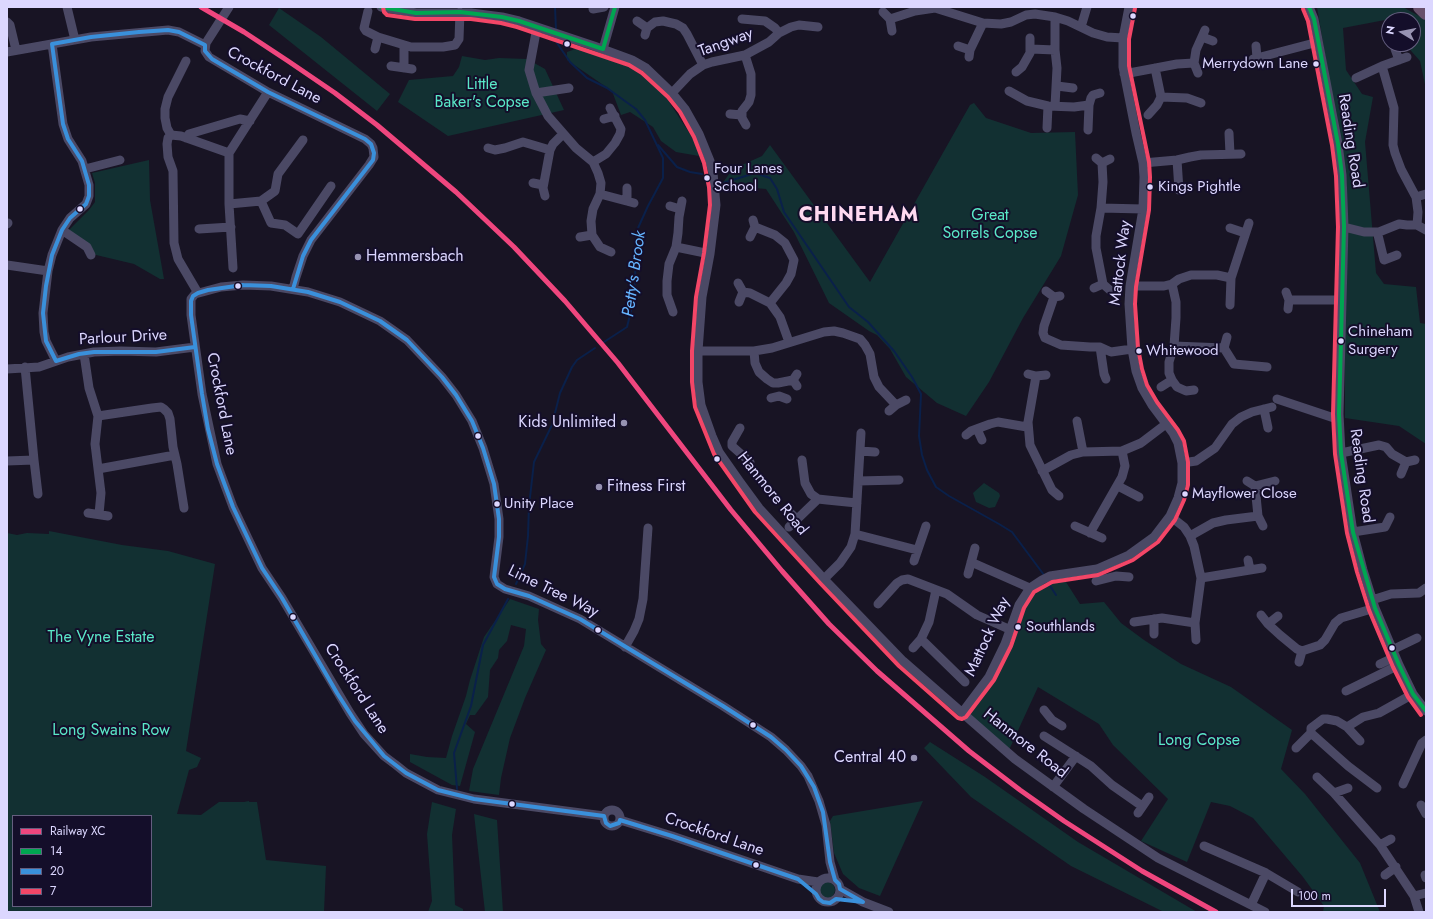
<!DOCTYPE html>
<html>
<head>
<meta charset="utf-8">
<style>
	body { margin:0 }
	#map { position:relative; width:1433px; height:919px; overflow:hidden; background:#181424; font-family:Jost,sans-serif }
	canvas { display:block }
	.frame { position:absolute; inset:0; border:8px solid #dcd7ff; pointer-events:none }
	.legend { position:absolute; left:12px; top:815px; width:140px; height:92px; box-sizing:border-box; background:#140e2a; border:1px solid #645e7f; margin:0; padding:5px 7px; list-style:none; font-size:12px; color:#dcd7ff }
	.legend li { display:flex; align-items:center; gap:8px; height:20px }
	.legend b { width:20px; border:1px solid #645e7f }
	.north { position:absolute; left:1381px; top:12px; width:40px; height:40px; box-sizing:border-box; background:#140e2a; border:1px solid #645e7f; border-radius:50%; rotate:280deg; font-size:11px; font-weight:700; line-height:16px; text-align:center; color:#dcd7ff }
	.north::after { content:''; display:block; margin:auto; width:14px; height:18px; background:#9793b2; clip-path:polygon(50% 0,100% 100%,50% 72%,0 100%) }
	.scale { position:absolute; left:1291px; top:889px; width:95px; height:18px; box-sizing:border-box; border:2px solid #dcd7ff; border-top:0; padding-left:5px; font-size:12px; line-height:14px; white-space:nowrap; color:#dcd7ff; -webkit-text-stroke:3px #140e2a; paint-order:stroke }
</style>
</head>
<body>
<div id="map">
<canvas width="1433" height="919"></canvas>
<div class="frame"></div>
<ul class="legend">
<li><b style="height:5px;background:#ef467e"></b>Railway XC</li>
<li><b style="height:5px;background:#00a651"></b>14</li>
<li><b style="height:5px;background:#3a90db"></b>20</li>
<li><b style="height:5px;background:#f34667"></b>7</li>
</ul>
<div class="north">N</div>
<div class="scale">100 m</div>
</div>
<script>
const context = document.querySelector('canvas').getContext('2d');
context.lineJoin = 'round';
function fillPath(path, color) { context.fillStyle = color; context.fill(path, 'evenodd'); }
const shape = rows => new Path2D(rows.map(r => 'M' + r).join(''));
function strokePath(path, color, width, dash) { context.strokeStyle = color; context.lineWidth = width; context.lineCap = dash ? 'butt' : 'round'; context.setLineDash(dash || []); context.stroke(path); }
function write(font, color, halo, rows, align = 'center') {
  context.font = font + ' Jost,sans-serif'; context.lineWidth = 4; context.setLineDash([]); context.textBaseline = 'middle'; context.strokeStyle = halo; context.fillStyle = color; for (const [text, x, y, turn = 0] of rows) {
    context.save(); context.translate(x, y); context.rotate((+turn || 0) * Math.PI / 180); context.textAlign = isNaN(turn) ? turn : align; if (halo) context.strokeText(text, 0, 0); context.fillText(text, 0, 0); context.restore();
  }
}
const green = shape([
	[1317,7,1403,7,1426,20,1426,89,1420,61,1405,44,1413,44,1413,20,1389,20,1389,24,1385,20,1343,28,1346,70,1362,94,1373,97,1365,142,1376,273,1384,284,1416,287,1420,323,1426,324,1426,444,1399,426,1345,418,1345,320,1347,185],
	[279,8,321,37,390,94,377,111,269,25],
	[581,47,641,71,660,88,703,154,699,156,676,152,661,141,653,127,630,112,621,115,612,91,567,60,567,52],
	[462,56,485,60,499,58,527,59,545,69,564,110,448,136,398,102,409,80,453,76,459,67],
	[974,103,986,118,1031,133,1075,132,1078,195,1061,256,1023,318,989,382,966,416,937,403,906,377,890,349,877,335,869,331,829,303,794,232,766,189,755,188,725,191,724,181,733,169,762,156,770,145,870,282,970,105],
	[149,160,150,200,164,279,160,279,134,264,92,254,69,230,89,210,95,202,95,183,92,173],
	[984,483,999,493,1000,496,995,507,989,508,976,502,973,493],
	[49,531,122,545,168,551,215,564,186,751,201,758,197,767,189,770,177,814,201,815,219,802,244,802,249,801,249,802,257,802,266,860,326,866,324,912,7,912,7,533,17,535,27,533,49,534],
	[13,816,151,816,151,906,13,906],
	[1063,578,1065,578,1066,582,1080,604,1104,602,1121,623,1144,640,1181,664,1231,687,1292,730,1281,769,1305,794,1360,863,1380,912,1323,912,1324,906,1303,877,1253,818,1230,806,1211,802,1187,862,1141,841,1168,799,1113,745,1099,724,1038,687,1009,750,969,714,994,676,1015,622,1032,590],
	[510,599,539,609,538,620,541,644,546,650,525,698,510,738,501,778,499,795,469,791,473,769,524,646,526,629,511,625,507,641,499,650,498,658,490,670,488,697,475,715,470,715,466,724,475,732,460,786,452,785,410,762,410,754,427,757,446,758,452,736,466,696,470,680,484,637],
	[930,742,985,777,1078,842,1197,912,1164,912,1071,866,971,797,924,748],
	[923,801,880,896,859,888,843,874,834,853,830,821,833,816],
	[432,802,456,809,452,835,455,905,463,909,463,912,428,912,432,901,427,834],
	[474,814,497,820,503,912,485,912],
	'819 890a8 8 0 1 1 16 0a8 8 0 1 1-16 0Z'
]);
const stream = shape([
	[555,7,556,30],
	[557,36,557,43,570,62,587,78,607,88,636,109,645,120,663,158,663,178,648,206,638,228,636,238,635,283,633,303,627,327,604,342],
	[658,145,677,167,690,172,702,174],
	[723,183,755,173,770,178,777,189,784,212,849,307,868,322,876,331,894,351,912,377,921,394,919,436,922,455,927,470,936,487,949,496,999,524,1012,532,1044,575],
	[1047,581,1056,595],
	[516,584,525,564,528,536,529,506,534,462,552,425,560,393,572,367,577,360,595,348],
	[457,789,454,753,471,706,483,645,508,599]
]);
const minor = shape([
	[67,7,75,40],
	[229,7,206,43,205,51,209,57,268,92,365,139,371,144,373,148,374,157,369,165,311,240,303,256,296,277,293,289],
	[381,7,416,13,471,13,502,17,519,21,594,46,632,60,646,68,672,93,685,109,699,134,710,161,713,173,716,205,710,254,702,297,698,351,698,382,701,405,712,436,719,452,740,482,759,508,824,579,903,661,1015,759,1084,809,1158,858,1265,912],
	[1309,7,1314,19,1338,144,1342,175,1344,227,1339,414,1341,453,1349,506,1353,532,1363,570,1375,608,1399,665,1413,694,1426,711],
	[593,9,604,7],
	[368,11,364,28,366,31,378,37,411,47,443,47,455,45,459,39,460,12],
	[883,12,890,19,892,31],
	[742,19,765,21,775,28,779,33],
	[890,19,915,11,935,8,983,23,1001,24,1011,22,1026,15,1035,14,1055,17,1068,21,1093,33,1107,37,1123,38],
	[637,21,647,28],
	[7,22,10,25,16,50],
	[537,27,529,70,536,93,548,116,576,148,593,162,598,173,601,183,600,194,593,209,591,221,592,235,600,247,611,252],
	[1081,27,1087,7],
	[645,35,647,28,655,22,663,21,676,24,683,28,687,34,703,65],
	[1202,37,1213,41],
	[52,44,63,124,68,139,82,161,89,185,89,196,86,204,70,218,62,230,52,255,48,271,43,313,44,332,46,341,56,361],
	[958,46,970,50],
	[1256,46,1257,58],
	[375,49,378,37],
	[603,49,615,7],
	[1031,49,1055,50],
	[1395,49,1399,60],
	[7,52,91,37,168,30,179,32,205,45],
	[745,55,751,74,751,95,749,102,742,111,742,118,746,125],
	[969,57,970,50,983,23],
	[1253,59,1318,42],
	[391,66,412,69],
	[1382,66,1394,108,1393,145,1395,153,1401,169,1416,197,1418,212,1417,225],
	[404,68,404,45],
	[1016,72,1022,67,1030,53,1030,38],
	[1198,73,1194,63,1196,50,1205,30],
	[1124,74,1177,64,1194,63],
	[1356,78,1382,66,1407,57],
	[1057,86,1073,88],
	[1009,91,1027,101,1048,106,1074,107,1089,105],
	[536,93,569,88],
	[672,93,690,74,703,65,712,62,745,55,769,42,779,33,791,27,799,25,818,27],
	[1161,97,1187,98,1201,103],
	[1055,106,1057,68,1055,50,1055,17],
	[730,114,742,115],
	[1148,115,1157,105,1161,97,1155,68],
	[604,119,615,116],
	[1047,128,1048,106],
	[1088,130,1089,105,1091,98,1093,95,1100,93],
	[1229,133,1230,154],
	[171,135,168,138,167,144,168,157,173,171,174,243,178,259,198,293],
	[171,135,167,128,165,118,165,109,168,97,186,61],
	[171,135,181,136,229,153],
	[186,138,189,134,240,119,250,121],
	[488,148,495,150,505,148,523,142,550,150],
	[1096,158,1102,163,1110,159],
	[1177,160,1179,190],
	[593,162,606,154,615,143,620,134,621,129,610,108],
	[1102,163,1103,182,1101,208,1096,236,1096,248,1103,284,1112,292],
	[1143,163,1177,160,1190,157,1201,155,1241,154],
	[85,169,120,160],
	[533,183,543,185],
	[600,194,634,203],
	[545,196,543,188,550,150,553,144,563,134],
	[1416,197,1426,194],
	[261,201,271,223,285,225,298,234,331,186],
	[261,201,275,191,278,174,303,140],
	[627,201,627,188],
	[229,204,261,201],
	[670,206,680,209],
	[1101,208,1143,209],
	[7,224,8,223],
	[755,227,775,235,785,243,794,260,791,274,786,283,770,303],
	[1344,227,1364,232,1379,232,1399,224,1407,225,1417,225,1426,230],
	[1230,228,1245,233],
	[199,229,231,227],
	[62,230,87,247,91,255],
	[1379,232,1378,235,1384,260,1397,255],
	[580,237,592,235],
	[750,237,755,227,753,220],
	[676,247,710,254],
	[7,265,48,271],
	[233,268,229,204,229,153,268,92],
	[738,283,743,292,739,302],
	[1172,284,1176,302,1176,318,1174,346,1169,362,1169,373,1172,380,1177,387,1186,391,1194,390],
	[1130,286,1164,286,1172,284,1179,279,1191,275,1217,275,1231,278],
	[1094,288,1103,284],
	[1046,291,1054,297,1060,296],
	[743,292,750,293,770,303,780,317,789,342],
	[1286,292,1289,300,1288,309],
	[1054,297,1044,326,1043,333,1045,338,1061,345,1090,347,1100,347,1111,352,1132,349],
	[1289,300,1341,300],
	[1230,305,1231,278,1249,223],
	[673,312,667,295,667,281,669,264,676,247,678,233,679,217,682,201],
	[1227,337,1224,348,1234,364,1267,367],
	[1174,346,1224,348],
	[1100,347,1104,374,1106,379],
	[698,351,754,351,772,348,824,332,834,331,843,333,860,339,865,345,870,354,874,377,879,387,896,405],
	[754,351,755,363,759,372,767,379,773,383,778,383,793,380],
	[84,354,89,388,98,416,95,444,101,493,99,514],
	[7,369,39,367,68,357,94,352,121,351,156,352,195,347],
	[1028,374,1036,376,1046,375],
	[1036,376,1028,422,1030,445,1052,490,1059,496],
	[797,386,793,380,797,374],
	[1161,387,1172,380],
	[771,398,779,396,787,399],
	[1277,399,1334,418,1339,417],
	[1264,409,1268,428],
	[889,411,896,405,906,400],
	[98,416,152,408,161,407,164,409,168,413,170,419,173,447,177,464,184,508],
	[1077,421,1083,452],
	[740,428,732,442,732,446,750,462],
	[977,429,982,440],
	[966,435,971,431,990,424,998,422,1027,427],
	[860,451,875,452],
	[1341,453,1379,445,1386,447,1392,454,1406,462],
	[34,460,38,494],
	[802,460,805,483,811,494,818,499,827,500,857,503],
	[7,461,34,460,25,367],
	[1182,463,1196,461,1215,448,1232,424,1241,417,1252,412,1272,407],
	[98,469,175,455],
	[1042,471,1071,455,1083,452,1122,451,1141,443,1166,424],
	[1401,474,1406,462,1415,460],
	[858,481,899,480],
	[1247,481,1255,486,1275,481],
	[1118,486,1139,497],
	[1255,486,1258,516,1263,526],
	[786,509,797,519],
	[88,513,108,516],
	[1170,516,1184,527,1190,536,1194,546,1201,578,1262,568],
	[1075,526,1102,538],
	[789,527,818,499],
	[1353,532,1385,527,1390,517],
	[1090,533,1122,477,1125,466,1122,451],
	[855,534,917,550],
	[1190,536,1213,523,1226,520,1258,516],
	[1248,560,1250,570],
	[914,561,926,526],
	[971,562,1030,588],
	[968,574,975,548],
	[824,579,840,563,851,547,855,534,861,433],
	[1096,581,1116,576,1129,577],
	[1372,600,1391,594,1419,593,1426,588],
	[878,604,897,583,902,580,908,579,947,594,977,615,1011,630],
	[1261,615,1268,624,1280,635,1297,649,1302,651,1320,645,1325,640,1335,623,1341,618,1375,608],
	[1154,619,1154,634],
	[1134,622,1162,618,1195,623],
	[1268,624,1278,616],
	[921,639,965,682],
	[1196,640,1195,623,1201,578],
	[625,647,634,631,639,619,643,599,648,528],
	[913,648,921,639,929,622,936,590],
	[1392,650,1417,638],
	[1299,662,1302,651],
	[1380,664,1395,657],
	[1346,691,1399,665],
	[1044,710,1052,720,1062,726],
	[962,713,989,677,1005,644,1019,605,1030,588,1042,580,1050,576,1097,569,1129,555,1154,537,1170,516,1178,498,1182,483,1182,463,1178,443,1173,433,1152,405,1142,388,1136,371,1132,349,1129,304,1130,286,1143,209,1144,177,1143,163,1136,133,1123,67,1123,38,1129,7],
	[1347,727,1363,717,1379,713,1413,694],
	[1044,736,1091,766,1112,785,1142,806],
	[1360,741,1347,727,1337,721,1327,719,1323,719,1311,728,1311,733,1348,766,1377,788],
	[1296,748,1311,733],
	[1317,777,1334,793,1380,845,1414,896,1419,912],
	[1403,784,1422,743,1426,740],
	[1053,787,1076,756],
	[1334,793,1348,788],
	[1421,805,1426,814],
	'604 818a8 8 0 1 1 16 0a8 8 0 1 1-16 0Z',
	[1138,813,1149,797],
	[604,816,474,799,438,790,406,773,396,765,384,756,364,734,350,713,282,598,262,568,233,507,217,464,202,394,191,315,191,299,195,294,221,287,243,285,271,286,308,292,340,302,380,321,407,340,442,377,456,395,472,421,483,448,494,484,499,519,499,537,494,577,497,584,505,589,529,596,580,619,723,706,771,737,786,750,801,766,808,776,819,801,826,825,830,862,835,880],
	[620,820,672,836,798,879,818,882],
	[1380,845,1391,839],
	[1204,846,1266,873,1298,892],
	[1385,875,1396,867],
	[1425,875,1426,878],
	'816 890a12 12 0 1 1 24 0a12 12 0 1 1-24 0Z',
	[840,889,863,902,889,912],
	[1414,896,1426,893],
	[1251,905,1266,873]
]);
const highway = shape([
	[1420,7,1426,13]
]);
const bus1 = shape([
	[381,7,416,13,460,12,502,17,519,21,603,49],
	[1309,7,1314,19,1338,144,1342,175,1344,227,1339,414,1341,453,1353,532,1375,608,1399,665,1413,694,1426,711],
	[603,49,615,7]
]);
const bus2 = shape([
	[243,285,271,286,308,292,340,302,380,321,407,340,442,377,456,395,472,421,483,448,494,484,499,519,499,537,494,577,497,584,505,589,529,596,580,619,723,706,771,737,786,750,801,766,814,787,823,812,830,862,835,880,839,884,840,889,863,902,836,899,830,903,823,902,819,899,816,894,798,879,672,836,620,820,619,823,610,826,606,823,604,816,474,799,438,790,406,773,384,756,355,721,337,693,282,598,262,568,233,507,217,464,208,429,202,394,191,315,191,301,193,296,198,293,208,290,243,285],
	[195,347,156,352,94,352,79,354,56,361,46,341,43,313,46,286,52,255,62,230,70,218,86,204,89,196,89,185,82,161,68,139,63,124,52,44,91,37,139,32,168,30,179,32,205,45,205,51,212,59,268,92,365,139,371,144,374,153,373,160,311,240,303,256,293,289]
]);
const bus3 = shape([
	[383,7,384,12,387,15,415,19,471,19,501,23,517,27,629,65,642,73,668,97,680,112,694,137,704,163,709,187,710,205,704,253,696,297,692,351,692,382,695,407,714,454,755,512,820,583,899,666,958,718,962,719,966,717,994,680,1011,646,1024,608,1034,592,1052,582,1098,575,1133,560,1158,542,1175,520,1184,500,1188,485,1188,462,1184,441,1178,430,1157,402,1147,385,1142,369,1138,348,1135,304,1136,287,1149,210,1150,177,1149,162,1129,66,1129,39,1135,8],
	[1303,9,1308,21,1332,145,1336,176,1338,227,1333,414,1335,454,1347,533,1357,572,1369,610,1393,667,1408,697,1421,715]
]);
const rail1 = shape([
	[201,7,244,32,288,61,335,93,377,125,456,192,514,247,565,301,618,363,731,510,782,571,829,624,877,671,969,751,1020,790,1064,821,1142,871,1216,912]
]);
const markers = [
	[1133,16,3.5,"#dcd7ff"],
	[567,44,3.5,"#dcd7ff"],
	[1316,64,3.5,"#dcd7ff"],
	[707,178,3.5,"#dcd7ff"],
	[1150,187,3.5,"#dcd7ff"],
	[80,209,3.5,"#dcd7ff"],
	[358,257,4,"#9793b2"],
	[238,286,3.5,"#dcd7ff"],
	[1341,341,3.5,"#dcd7ff"],
	[1139,351,3.5,"#dcd7ff"],
	[624,423,4,"#9793b2"],
	[478,436,3.5,"#dcd7ff"],
	[717,459,3.5,"#dcd7ff"],
	[599,487,4,"#9793b2"],
	[1185,494,3.5,"#dcd7ff"],
	[497,504,3.5,"#dcd7ff"],
	[293,617,3.5,"#dcd7ff"],
	[1018,627,3.5,"#dcd7ff"],
	[598,630,3.5,"#dcd7ff"],
	[1392,648,3.5,"#dcd7ff"],
	[753,725,3.5,"#dcd7ff"],
	[914,758,4,"#9793b2"],
	[512,804,3.5,"#dcd7ff"],
	[756,865,3.5,"#dcd7ff"]
];
const busNames = [
	["Merrydown Lane",1308,64,"right"],
	["Four Lanes",714,169],
	["School",714,187],
	["Kings Pightle",1158,187],
	["Chineham",1348,332],
	["Surgery",1348,350],
	["Whitewood",1146,351],
	["Mayflower Close",1192,494],
	["Unity Place",504,504],
	["Southlands",1026,627]
];
const streetNames = [
	["Tangway",726,43,-20],
	["Crockford Lane",274,76,28],
	["Reading Road",1350,141,81],
	["Mattock Way",1121,263,-83],
	["Parlour Drive",123,338,-3],
	["Crockford Lane",221,404,79],
	["Reading Road",1361,476,82],
	["Hanmore Road",772,494,51],
	["Lime Tree Way",553,592,26],
	["Mattock Way",988,637,-65],
	["Crockford Lane",356,689,57],
	["Hanmore Road",1025,744,38],
	["Crockford Lane",714,835,19]
];
const parkNames = [
	["Little",482,85],
	["Baker's Copse",482,103],
	["Great",990,216],
	["Sorrels Copse",990,234],
	["The Vyne Estate",101,638],
	["Long Swains Row",111,731],
	["Long Copse",1199,741]
];
const poiNames = [
	["Hemmersbach",366,257],
	["Kids Unlimited",616,423,"right"],
	["Fitness First",607,487],
	["Central 40",906,758,"right"]
];
const waterNames = [
	["Petty's Brook",635,274,-82]
];
const districtNames = [
	["CHINEHAM",859,216]
];
fillPath(green, '#123032');
strokePath(stream, '#0a204a', 2);
strokePath(minor, '#4b4965', 9);
strokePath(highway, '#68516c', 14);
strokePath(bus1, '#00a651', 4);
strokePath(bus2, '#3a90db', 4);
strokePath(bus3, '#f34667', 4);
strokePath(rail1, '#ef467e', 5);
for (const [x, y, r, color] of markers) { const dot = new Path2D(); dot.arc(x, y, r, 0, 2 * Math.PI); context.fillStyle = color; context.fill(dot); strokePath(dot, '#140e2a', 1.5); }
write('15px', '#dcd7ff', '#140e2a', busNames, 'left');
write('16px', '#dcd7ff', '#140e2a', streetNames);
write('16px', '#5ae8c8', '#140e2a', parkNames);
write('16px', '#dcd7ff', '#140e2a', poiNames, 'left');
write('italic 17px', '#65b4ff', '#140e2a', waterNames);
context.letterSpacing = '1px';
write('bold 20px', '#ffd9f0', '#140e2a', districtNames);
context.letterSpacing = '0px';
</script>
</body>
</html>
